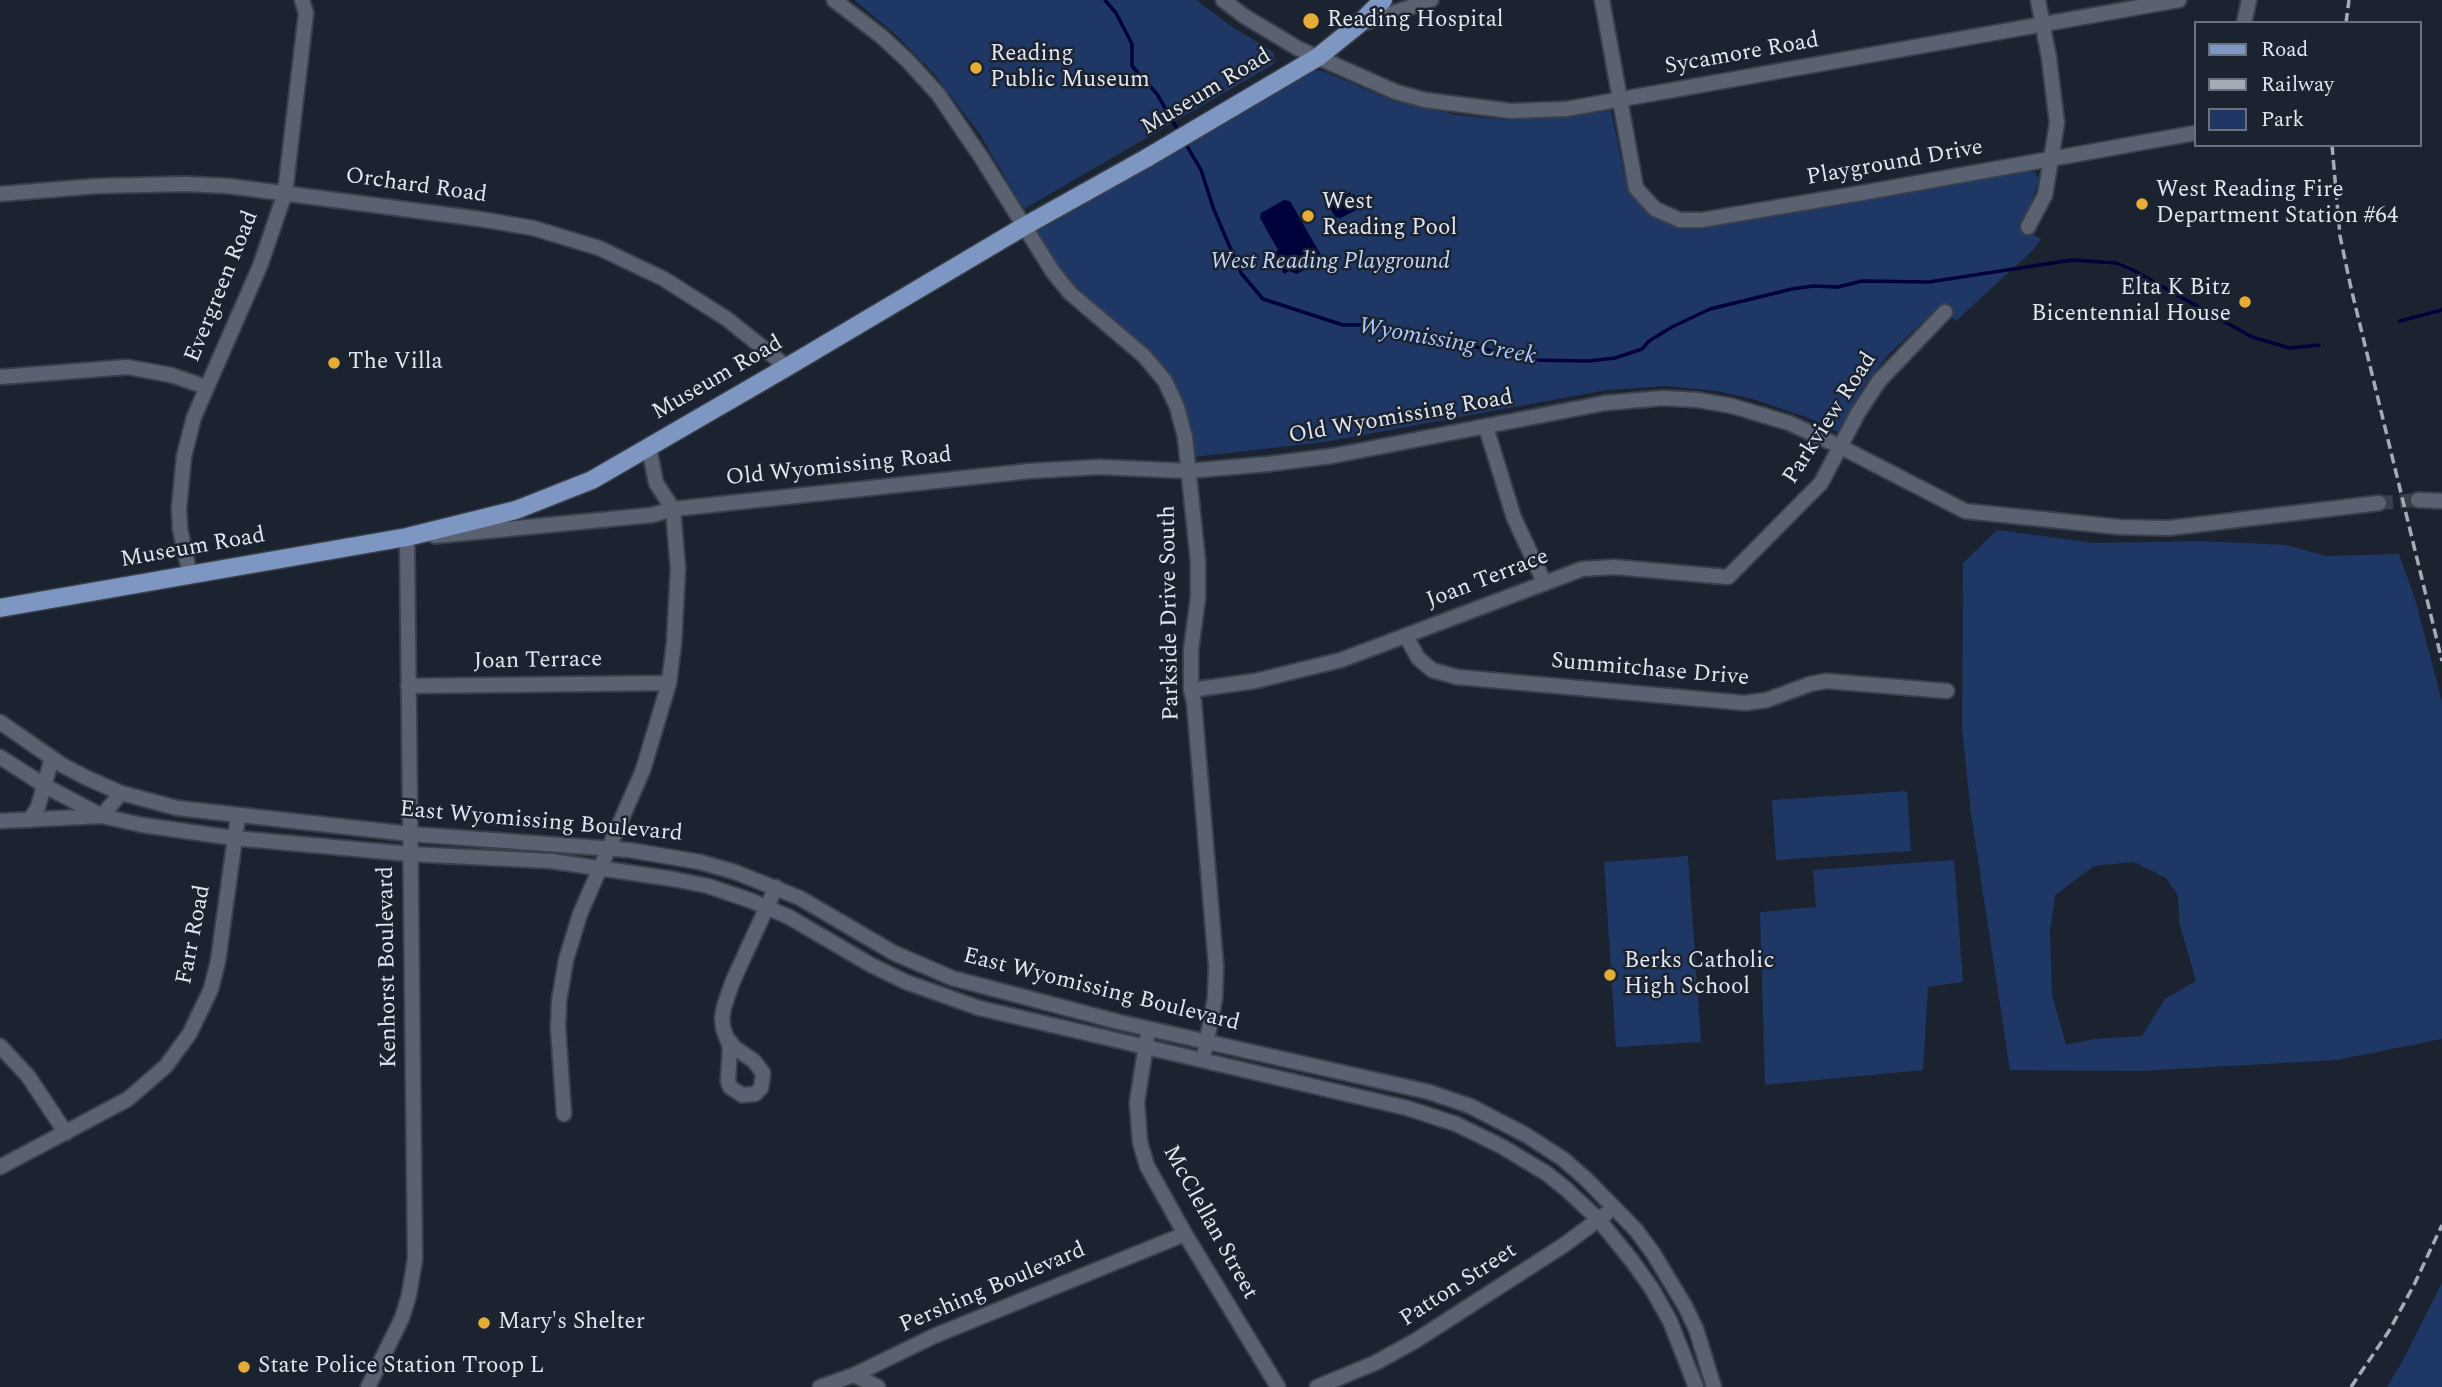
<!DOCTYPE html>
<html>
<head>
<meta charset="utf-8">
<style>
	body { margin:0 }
	#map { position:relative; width:2442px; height:1387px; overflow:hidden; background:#1b2330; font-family:Spectral,serif }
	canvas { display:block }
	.legend { position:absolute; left:2194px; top:21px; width:228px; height:126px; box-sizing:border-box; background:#1b2330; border:2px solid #6a717c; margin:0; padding:9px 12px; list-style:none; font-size:21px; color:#e0e5ee }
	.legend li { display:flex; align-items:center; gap:14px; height:35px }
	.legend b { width:35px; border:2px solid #6a717c }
</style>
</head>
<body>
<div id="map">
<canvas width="2442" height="1387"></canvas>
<ul class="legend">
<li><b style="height:9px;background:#7e96c2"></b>Road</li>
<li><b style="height:9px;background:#a5abb5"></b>Railway</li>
<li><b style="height:19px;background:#1f3765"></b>Park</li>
</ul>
</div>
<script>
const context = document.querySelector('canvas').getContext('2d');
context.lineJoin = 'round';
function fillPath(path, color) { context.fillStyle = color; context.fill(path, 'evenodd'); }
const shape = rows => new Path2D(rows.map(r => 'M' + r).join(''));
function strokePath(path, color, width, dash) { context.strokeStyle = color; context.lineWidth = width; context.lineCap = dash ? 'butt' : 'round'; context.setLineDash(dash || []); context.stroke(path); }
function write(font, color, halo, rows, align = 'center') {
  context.font = font + ' Spectral,serif'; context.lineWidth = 5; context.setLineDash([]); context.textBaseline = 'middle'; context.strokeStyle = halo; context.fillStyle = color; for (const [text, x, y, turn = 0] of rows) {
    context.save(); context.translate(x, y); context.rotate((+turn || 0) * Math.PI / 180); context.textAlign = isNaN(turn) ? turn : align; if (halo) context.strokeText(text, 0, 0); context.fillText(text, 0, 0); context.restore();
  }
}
const green = shape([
	[854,0,1196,0,1231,26,1270,50,1274,53,1275,61,1272,65,1024,209,979,133,935,75,894,33],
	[1313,71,1323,71,1394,101,1457,115,1506,120,1565,117,1611,110,1624,174,1630,190,1640,206,1653,216,1668,224,1701,227,2028,171,2035,172,2039,180,2032,201,2018,226,2041,239,2033,250,1956,321,1938,307,1888,355,1862,389,1838,432,1812,419,1753,399,1716,391,1667,386,1607,390,1324,442,1194,457,1184,406,1070,288,1036,231],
	[1997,530,2095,543,2202,541,2286,545,2326,556,2399,554,2416,602,2442,702,2442,1039,2337,1060,2141,1071,2010,1070,1971,814,1962,728,1963,563],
	[2134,862,2166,878,2178,895,2179,922,2196,981,2165,999,2142,1036,2094,1039,2066,1045,2052,995,2050,932,2055,895,2094,866],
	[1907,791,1911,851,1776,860,1772,800],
	[1688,856,1701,1042,1616,1047,1604,862],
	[1954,860,1963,982,1928,987,1923,1070,1765,1085,1760,912,1816,907,1813,870],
	[2442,1283,2442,1387,2387,1387,2402,1362]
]);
const water = shape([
	[1350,192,1351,195,1354,194,1360,205,1357,206,1358,209,1339,219,1338,217,1336,218,1329,207,1332,205,1331,203],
	[1284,200,1290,201,1321,255,1320,261,1297,274,1289,271,1284,274,1273,254,1278,250,1260,218,1261,213]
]);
const stream = shape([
	[1105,0,1116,13,1132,44,1132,66,1157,94,1179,132],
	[1184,141,1201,170,1214,210,1241,273,1263,299,1343,325,1371,325,1404,330,1531,360,1588,361,1615,358,1642,349,1649,341,1672,327,1710,309,1792,289,1813,286,1838,287,1862,281,1929,282,2072,260,2116,263,2131,269,2252,337,2290,348,2319,345],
	[2400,321,2442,310]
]);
const minorTunnel = shape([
	[2379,503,2418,500]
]);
const minor = shape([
	[834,0,881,36,908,61,938,94,981,157,1053,272,1070,293,1144,356,1165,381,1177,407,1185,437,1198,562,1198,598,1191,649,1191,690,1194,702,1216,966,1215,998,1205,1050],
	[1223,0,1244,16,1299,49,1396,92,1425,100,1511,111,1566,109,2179,0],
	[1602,0,1636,188,1655,209,1680,220,1702,220,1867,192,2195,133],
	[2244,23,2249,0],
	[1361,24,1431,0],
	[0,194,97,186,186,184,228,186,480,219,533,228,599,248,664,279,727,319,787,367],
	[2028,227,2045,195,2057,123,2049,58,2038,0],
	[0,377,127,367,171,375,206,387],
	[1486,427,1514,518,1544,582],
	[2418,500,2442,501],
	[435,536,652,515,673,509,1030,471,1100,467,1188,471,1268,464,1332,456,1605,403,1663,398,1698,400,1732,406,1789,423,1841,447,1965,511,2119,527,2169,528,2379,503],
	[190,575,180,529,179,508,184,456,194,417,260,266,285,193,306,13,302,0],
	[1406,636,1418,658,1432,670,1457,677,1745,703,1767,700,1810,684,1826,681,1947,691],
	[408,686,669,683],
	[1191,690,1255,681,1341,660,1582,569,1614,567,1728,577,1821,483,1858,413,1879,381,1945,312],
	[0,722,62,765,87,778,121,793,177,808,410,834,629,850,700,862,735,872,800,898,894,953,952,978,1119,1022,1429,1092,1470,1106,1526,1135,1563,1159,1586,1179,1636,1230,1653,1253,1685,1306,1696,1329,1714,1387],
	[0,757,47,787,102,816,142,825,234,838,410,854,551,861,673,879,708,886,752,901,789,917,871,965,906,982,979,1008,1407,1108,1456,1124,1501,1146,1546,1173,1566,1189,1599,1220,1633,1262,1652,1289,1670,1321,1696,1387],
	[30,820,38,807,52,758],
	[0,821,102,816,121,793],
	[727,1038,735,1048,754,1061,763,1073,761,1088,755,1094,742,1095,730,1087,728,1081,730,1047,723,1028,722,1018,724,1007,732,983,776,887],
	[1147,1038,1137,1102,1140,1142,1147,1166,1185,1234,1278,1387],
	[0,1046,28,1076,66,1133],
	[564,1114,558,1028,559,1001,566,960,580,914,643,770,669,683,674,643,678,569,673,509,656,483,649,448],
	[0,1167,128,1099,166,1066,190,1033,211,989,218,961,238,816],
	[854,1375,878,1387],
	[368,1387,402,1318,409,1295,415,1259,407,537,414,537],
	[820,1387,854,1375,934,1336,1185,1234],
	[1317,1387,1375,1363,1415,1341,1564,1245,1606,1214]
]);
const major = shape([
	[0,608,407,537,516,510,592,480,787,367,1023,227,1145,159,1318,57,1359,24,1383,0]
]);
const rail = shape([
	[2346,23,2349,0],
	[2332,145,2340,236,2351,288,2442,661],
	[2351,1387,2389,1331,2414,1285,2442,1225]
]);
const markers = [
	[1311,21,9,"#e5ad35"],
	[976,68,7,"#e5ad35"],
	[2142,204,7,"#e5ad35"],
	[1308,216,7,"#e5ad35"],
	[2245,302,7,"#e5ad35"],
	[334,363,7,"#e5ad35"],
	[1610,975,7,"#e5ad35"],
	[484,1323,7,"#e5ad35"],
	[244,1367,7,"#e5ad35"]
];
const poiNames = [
	["Reading Hospital",1327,21],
	["Reading",990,55],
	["Public Museum",990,81],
	["West Reading Fire",2156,191],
	["Department Station #64",2156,217],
	["West",1322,203],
	["Reading Pool",1322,229],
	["Elta K Bitz",2231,289,"right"],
	["Bicentennial House",2231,315,"right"],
	["The Villa",348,363],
	["Berks Catholic",1624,962],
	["High School",1624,988],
	["Mary's Shelter",498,1323],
	["State Police Station Troop L",258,1367]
];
const streetNames = [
	["Sycamore Road",1742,55,-10],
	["Museum Road",1207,93,-31],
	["Playground Drive",1895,164,-10],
	["Orchard Road",416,187,8],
	["Evergreen Road",223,287,-68],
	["Museum Road",718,379,-30],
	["Old Wyomissing Road",1401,418,-10],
	["Parkview Road",1831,419,-57],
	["Old Wyomissing Road",839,468,-6],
	["Museum Road",193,549,-10],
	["Joan Terrace",1488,580,-21],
	["Parkside Drive South",1171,613,-91],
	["Joan Terrace",538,662,-1],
	["Summitchase Drive",1650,671,5],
	["East Wyomissing Boulevard",541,823,5],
	["Farr Road",195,935,-79],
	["Kenhorst Boulevard",389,967,-91],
	["East Wyomissing Boulevard",1101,991,14],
	["McClellan Street",1209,1223,61],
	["Patton Street",1459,1286,-33],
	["Pershing Boulevard",993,1289,-23]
];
const parkNames = [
	["West Reading Playground",1330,263]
];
const waterNames = [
	["Wyomissing Creek",1447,343,10]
];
fillPath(green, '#1f3765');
fillPath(water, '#00033b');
strokePath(stream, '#00033b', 3.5);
strokePath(minorTunnel, '#39404c', 14, [14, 7]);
strokePath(minor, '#3a404b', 18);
strokePath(major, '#3a404b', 21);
strokePath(minor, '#5a6272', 14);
strokePath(major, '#7e96c2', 18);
strokePath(rail, '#a5abb5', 3.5, [10, 5]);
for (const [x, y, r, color] of markers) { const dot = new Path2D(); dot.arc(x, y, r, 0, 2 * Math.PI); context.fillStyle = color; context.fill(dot); strokePath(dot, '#1b2330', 2.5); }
write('23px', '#e0e5ee', '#1b2330', poiNames, 'left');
write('23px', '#e0e5ee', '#1b2330', streetNames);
write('italic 23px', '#c1d5f9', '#1b2330', parkNames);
write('italic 24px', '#abc8fd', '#1b2330', waterNames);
</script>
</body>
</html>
